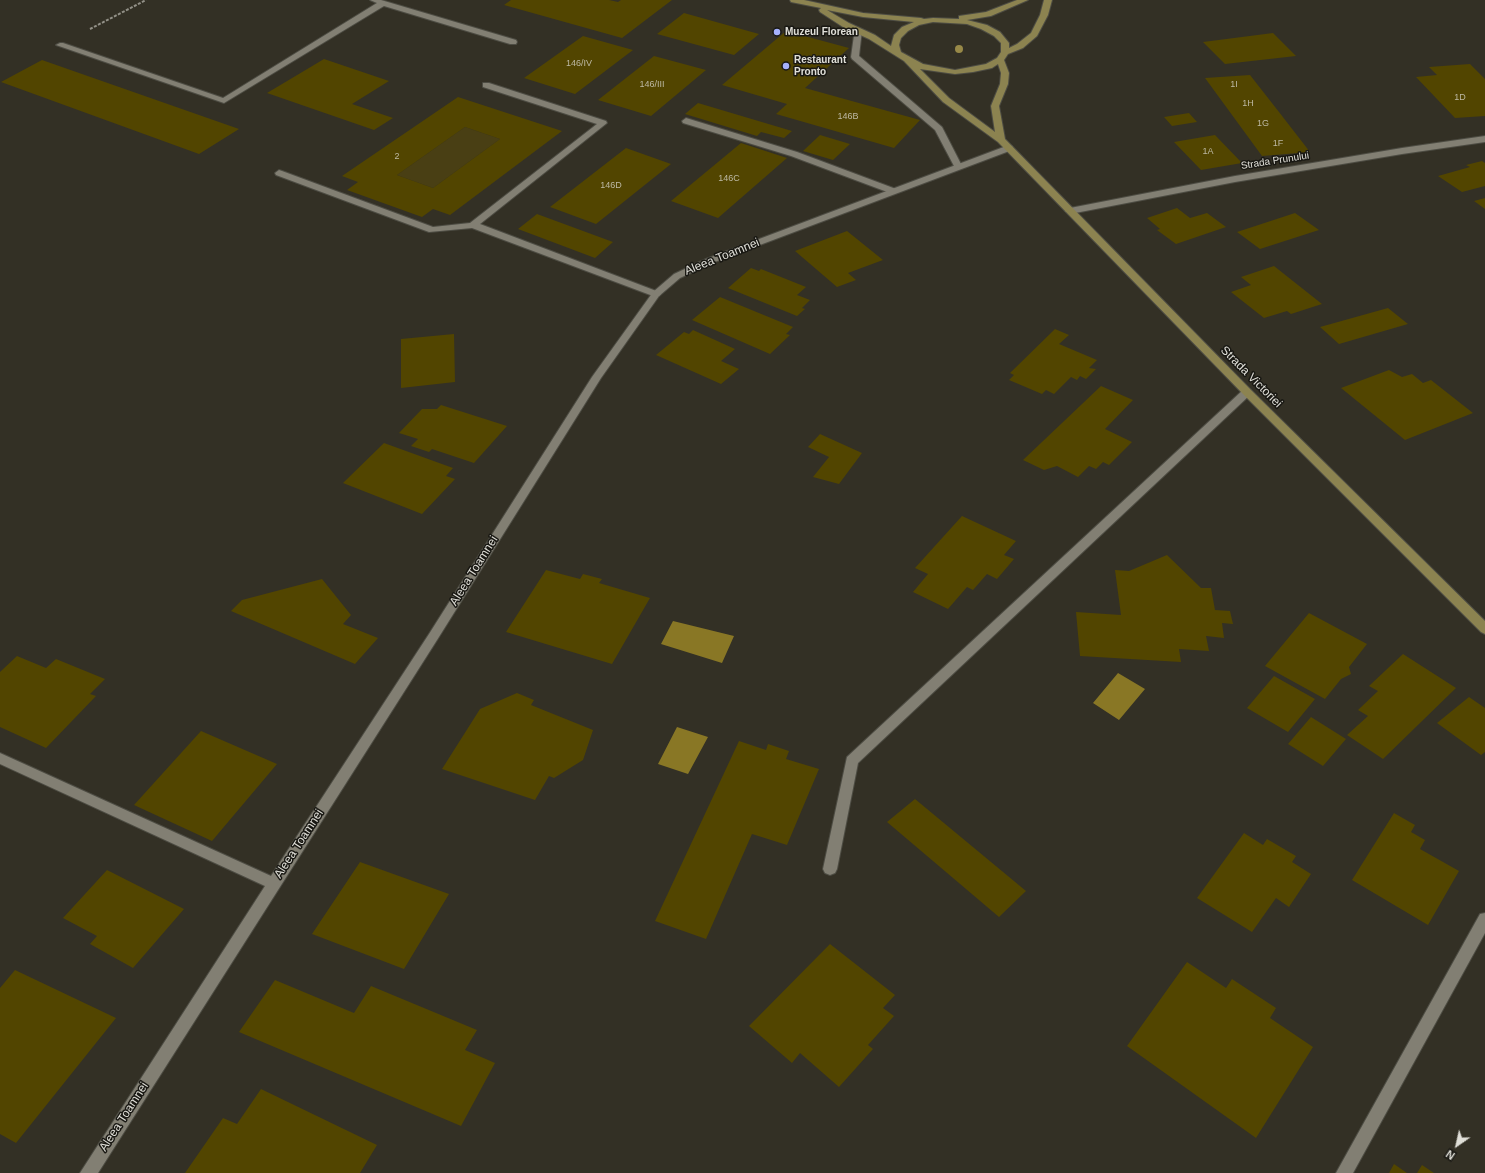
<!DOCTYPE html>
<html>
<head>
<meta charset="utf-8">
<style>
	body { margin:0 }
	#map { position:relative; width:1485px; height:1173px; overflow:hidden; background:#333025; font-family:Arial,sans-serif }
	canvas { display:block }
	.north { position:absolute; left:1437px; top:1125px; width:40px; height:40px; -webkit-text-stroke:3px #191813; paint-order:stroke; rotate:214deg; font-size:11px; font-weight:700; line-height:16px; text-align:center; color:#e0dfd8 }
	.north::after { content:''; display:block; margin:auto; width:14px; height:18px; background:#e0dfd8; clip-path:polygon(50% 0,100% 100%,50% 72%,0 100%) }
</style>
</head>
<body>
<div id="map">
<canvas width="1485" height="1173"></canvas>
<div class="north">N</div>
</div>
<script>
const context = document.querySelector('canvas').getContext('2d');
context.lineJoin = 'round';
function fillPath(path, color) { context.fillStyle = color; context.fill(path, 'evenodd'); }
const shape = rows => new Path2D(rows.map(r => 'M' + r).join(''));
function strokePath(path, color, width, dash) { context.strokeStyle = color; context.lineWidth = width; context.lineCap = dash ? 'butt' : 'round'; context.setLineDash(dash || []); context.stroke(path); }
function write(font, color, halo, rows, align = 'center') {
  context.font = font + ' Arial,sans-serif'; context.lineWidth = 3; context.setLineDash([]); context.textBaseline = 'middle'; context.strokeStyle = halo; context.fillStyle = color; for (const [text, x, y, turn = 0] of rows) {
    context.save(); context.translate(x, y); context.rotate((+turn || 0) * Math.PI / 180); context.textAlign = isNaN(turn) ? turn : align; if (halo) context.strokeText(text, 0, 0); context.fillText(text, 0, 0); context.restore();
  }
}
const green = shape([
	[465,127,500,139,433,188,397,175]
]);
const water = shape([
	[673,621,734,636,722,663,661,644],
	[1118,673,1145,689,1119,720,1093,703],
	[677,727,708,737,688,774,658,764]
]);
const building = shape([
	[511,0,609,0,618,2,621,0,672,0,622,38,504,5],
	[684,13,759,34,734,55,657,34],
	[786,31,849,48,805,88,920,120,894,148,776,114,787,104,722,85],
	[1273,33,1296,56,1225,64,1203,42],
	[583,36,633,50,575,94,524,78],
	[654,56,706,70,651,116,598,100],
	[324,59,389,81,352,104,393,118,374,130,267,93],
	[42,60,239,129,199,154,1,82],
	[1470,64,1485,79,1485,116,1455,118,1416,77,1437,75,1429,67],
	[1250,75,1279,112,1310,152,1262,156,1205,78],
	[458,97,562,131,450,215,433,209,422,217,347,190,358,182,342,176],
	[465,127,500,139,433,188,397,175],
	[698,103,792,131,784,138,761,132,757,136,685,114],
	[1189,113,1197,122,1172,126,1164,117],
	[820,135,850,144,833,160,803,151],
	[1215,135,1242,163,1201,170,1174,142],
	[741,143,787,158,718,218,671,201],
	[626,148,671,164,596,224,550,207],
	[1482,161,1485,163,1485,186,1462,192,1438,176,1470,167,1466,165],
	[1485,198,1485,209,1474,201],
	[1177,208,1190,218,1207,213,1226,227,1176,244,1157,230,1160,229,1147,218],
	[1295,213,1319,230,1260,249,1237,232],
	[537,214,613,242,595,258,518,229],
	[847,231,883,260,848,273,856,280,837,287,795,251],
	[1274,266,1322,304,1291,314,1287,311,1264,318,1231,292,1251,285,1241,277],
	[751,268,759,271,761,269,806,287,797,295,810,300,802,308,805,309,797,316,728,288],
	[720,297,793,327,786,334,790,335,770,354,692,320],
	[1388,308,1408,324,1339,344,1320,327],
	[1055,329,1069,335,1059,344,1097,360,1089,368,1096,369,1086,379,1080,376,1077,380,1071,377,1054,394,1046,390,1042,394,1009,380,1014,375,1010,373],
	[693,330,735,349,721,361,739,369,721,384,656,355,684,332,689,334],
	[454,334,455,382,401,388,401,339],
	[1389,370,1402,377,1412,374,1423,383,1431,380,1473,413,1405,440,1341,388],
	[1101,386,1133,400,1105,429,1132,442,1109,465,1103,462,1096,469,1089,466,1078,477,1057,466,1044,470,1023,460],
	[441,405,507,426,474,463,432,449,429,452,411,446,418,439,399,433,422,409,437,409],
	[820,434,862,453,839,484,813,477,829,457,808,447],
	[384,443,453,468,446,476,455,479,422,514,343,483],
	[962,516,1016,541,1004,555,1014,559,997,579,987,574,973,590,967,587,948,609,913,592,928,574,915,568],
	[1167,555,1201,588,1211,588,1215,610,1230,611,1233,624,1222,623,1224,638,1206,636,1209,651,1179,649,1181,662,1080,656,1076,612,1121,615,1115,570,1129,571],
	[546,570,580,579,583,574,602,579,599,583,650,598,612,664,506,632],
	[322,579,351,615,343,624,378,638,355,664,231,611,242,600],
	[1309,613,1367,644,1349,667,1351,674,1341,679,1325,699,1265,666],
	[1403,654,1456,688,1383,759,1347,735,1368,716,1358,710,1378,691,1369,686],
	[17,656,46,668,56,659,105,679,90,694,96,696,46,748,0,727,0,672],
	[1274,676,1315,699,1288,732,1247,708],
	[517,693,534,700,531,705,593,730,583,760,554,778,549,776,535,800,442,769,480,709],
	[1469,697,1485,708,1485,752,1481,755,1437,723],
	[1311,717,1346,739,1323,766,1288,744],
	[201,731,277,764,212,841,134,805],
	[739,741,766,750,768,744,789,751,786,759,819,769,787,845,752,834,706,939,655,921],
	[915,799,1026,891,999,917,887,822],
	[1394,813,1415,825,1411,832,1425,840,1420,849,1459,871,1428,925,1352,880],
	[1244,833,1263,845,1267,839,1296,856,1292,862,1311,874,1289,907,1276,898,1252,932,1197,898],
	[360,862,449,894,404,969,312,934],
	[107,870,184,909,133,968,90,944,97,936,63,918],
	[830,944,895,995,883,1008,894,1016,868,1045,873,1049,839,1087,800,1053,792,1063,749,1026],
	[1187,962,1226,988,1232,979,1276,1008,1270,1018,1313,1047,1256,1138,1127,1046],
	[15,970,116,1018,16,1143,0,1134,0,988],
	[275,980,354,1013,371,986,477,1030,465,1050,495,1063,461,1126,239,1032],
	[261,1089,377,1145,360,1173,185,1173,223,1118,237,1124],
	[1394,1164,1407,1173,1389,1173],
	[1422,1165,1434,1173,1417,1173]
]);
const path = shape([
	[90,29,146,0]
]);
const lane = shape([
	[370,0,381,0,516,40,517,42,516,44,510,44,384,6,224,103,56,45,60,43,63,43,223,98,377,3,370,0],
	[855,28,858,28,862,30,859,56,942,127,962,166,961,168,955,168,954,166,935,130,852,59,851,57,855,28],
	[483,83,489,83,606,121,607,123,480,224,659,292,661,294,659,296,653,296,472,228,429,232,276,175,275,173,279,170,282,171,433,227,470,223,597,124,483,87,483,83],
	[686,118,797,152,896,189,897,191,893,194,890,193,791,156,683,123,682,121,686,118]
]);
const street = shape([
	[1485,136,1485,142,1402,154,1235,182,1070,214,1065,211,1070,208,1235,176,1402,148,1485,136],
	[1009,145,1012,146,1013,148,1012,150,712,263,680,278,659,296,601,378,437,640,98,1173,80,1173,265,886,0,764,0,753,271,876,429,634,592,377,653,292,674,274,706,259,1009,145],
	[1247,389,1252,392,1251,394,858,763,837,869,835,873,830,875,825,873,823,869,847,757,1243,390,1247,389],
	[1485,913,1485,933,1353,1173,1336,1173,1480,914,1485,913]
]);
const secondary = shape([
	[790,0,804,0,863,13,921,18,924,19,933,18,959,19,959,16,986,12,1017,0,1028,0,991,16,967,20,987,25,1000,32,1009,43,1009,48,1017,44,1031,33,1040,15,1044,0,1052,0,1048,15,1037,36,1023,48,1008,54,1004,60,1009,73,1008,84,999,106,1005,139,1251,390,1485,621,1485,634,1481,632,1243,394,998,142,943,102,904,61,869,39,843,27,820,12,819,10,821,8,791,2,790,0],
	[827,10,863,17,914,22,902,27,894,35,891,46,875,35,849,23,827,10],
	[933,22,967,24,981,29,994,36,1001,43,1001,52,997,58,986,64,955,70,923,64,901,52,899,45,901,38,908,31,919,25,933,22],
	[998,64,1001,73,1000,84,991,106,995,132,949,98,920,69,955,74,973,72,992,68,998,64]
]);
const trees = [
	[959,49]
];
const markers = [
	[777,32,4,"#a5b1fc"],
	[786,66,4,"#a5b1fc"]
];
const farNumbernames = [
	["146/IV",579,64],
	["146/III",652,85],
	["1I",1234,85],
	["1D",1460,98],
	["1H",1248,104],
	["146B",848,117],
	["1G",1263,124],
	["1F",1278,144],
	["1A",1208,152],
	["2",397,157],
	["146C",729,179],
	["146D",611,186]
];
const farPoinames = [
	["Muzeul Florean",785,32],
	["Restaurant",794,60],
	["Pronto",794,72]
];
const farStreetnames = [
	["Strada Prunului",1275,161,-9]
];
const streetNames = [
	["Aleea Toamnei",722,257,-22],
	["Strada Victoriei",1251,377,45],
	["Aleea Toamnei",474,571,-58],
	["Aleea Toamnei",299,844,-57],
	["Aleea Toamnei",124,1117,-57]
];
fillPath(green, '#493f14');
fillPath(water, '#897725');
fillPath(building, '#524500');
strokePath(lane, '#4d4c43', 2);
strokePath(street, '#4d4c43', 2);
strokePath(secondary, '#4d4c43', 2);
strokePath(path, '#929087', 2, [3, 1.5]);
fillPath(lane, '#827f73');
fillPath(street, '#827f73');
fillPath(secondary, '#8c8350');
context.fillStyle = '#988948';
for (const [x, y] of trees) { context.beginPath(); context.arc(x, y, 4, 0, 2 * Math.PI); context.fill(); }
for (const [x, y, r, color] of markers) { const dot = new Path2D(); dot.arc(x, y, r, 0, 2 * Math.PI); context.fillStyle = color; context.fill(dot); strokePath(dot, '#191813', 1.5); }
write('9px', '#bcb8a2', null, farNumbernames);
write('bold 10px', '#e0dfd8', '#191813', farPoinames, 'left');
write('10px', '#e0dfd8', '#191813', farStreetnames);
write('12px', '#e0dfd8', '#191813', streetNames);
</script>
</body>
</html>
